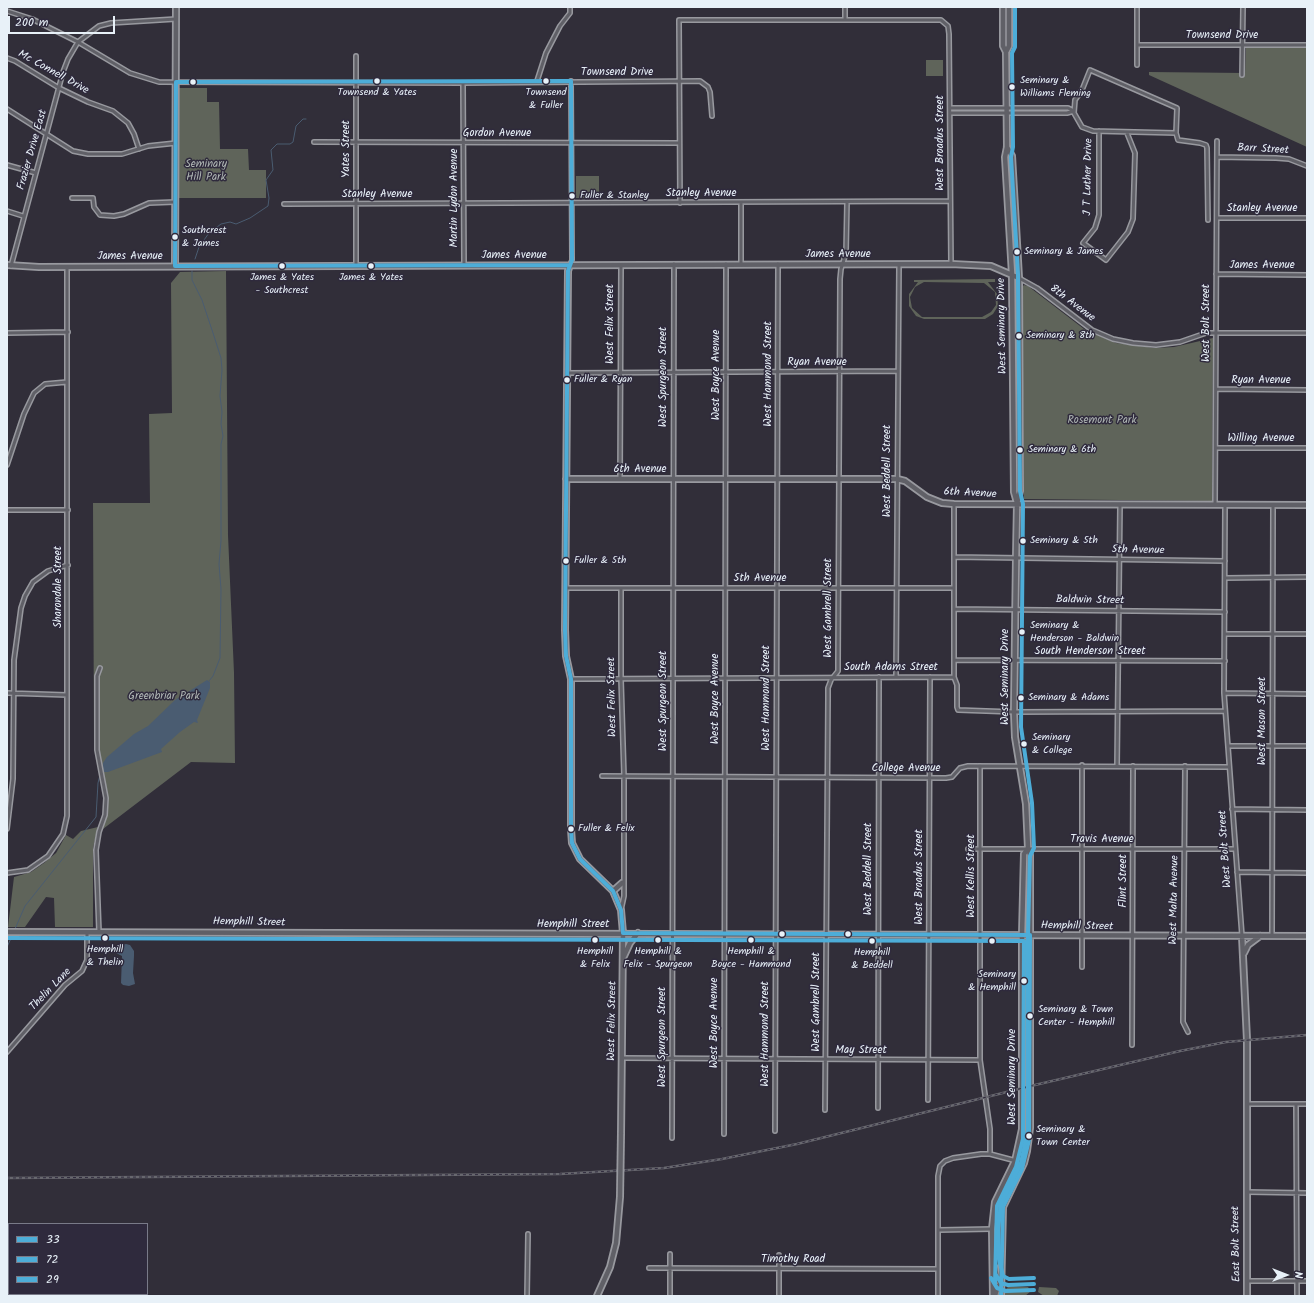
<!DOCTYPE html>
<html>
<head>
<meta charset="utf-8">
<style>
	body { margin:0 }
	#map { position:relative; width:1314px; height:1303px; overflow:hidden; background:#312e39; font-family:Kalam,sans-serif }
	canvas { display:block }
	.frame { position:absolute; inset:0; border:8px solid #e8f1f8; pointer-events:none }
	.legend { position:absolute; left:8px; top:1223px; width:140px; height:72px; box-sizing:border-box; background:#2f2a3d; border:1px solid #797a88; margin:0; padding:5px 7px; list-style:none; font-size:12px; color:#e8f1f8 }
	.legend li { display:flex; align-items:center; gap:8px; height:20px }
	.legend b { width:20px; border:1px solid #797a88 }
	.north { position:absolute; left:1266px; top:1255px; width:40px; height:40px; -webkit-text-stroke:3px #2f2a3d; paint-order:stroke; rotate:90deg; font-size:11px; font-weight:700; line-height:16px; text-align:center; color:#e8f1f8 }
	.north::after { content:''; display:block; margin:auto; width:14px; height:18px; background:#e8f1f8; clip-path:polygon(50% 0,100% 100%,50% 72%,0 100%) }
	.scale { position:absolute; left:8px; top:16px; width:107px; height:18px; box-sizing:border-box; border:2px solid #e8f1f8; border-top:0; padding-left:5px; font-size:12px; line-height:14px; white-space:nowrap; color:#e8f1f8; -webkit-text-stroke:3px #2f2a3d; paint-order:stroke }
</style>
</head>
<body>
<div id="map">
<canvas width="1314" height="1303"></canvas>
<div class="frame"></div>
<ul class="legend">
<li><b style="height:5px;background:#4dadd8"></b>33</li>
<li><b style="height:5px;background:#4dadd8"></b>72</li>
<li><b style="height:5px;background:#4dadd8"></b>29</li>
</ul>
<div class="north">N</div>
<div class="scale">200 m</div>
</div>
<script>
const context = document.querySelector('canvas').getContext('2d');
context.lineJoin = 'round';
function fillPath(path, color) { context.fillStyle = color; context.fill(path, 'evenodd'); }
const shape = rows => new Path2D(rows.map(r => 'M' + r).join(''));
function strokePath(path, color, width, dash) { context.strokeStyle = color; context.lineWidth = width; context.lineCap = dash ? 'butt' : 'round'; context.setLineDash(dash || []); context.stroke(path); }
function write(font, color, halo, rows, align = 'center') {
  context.font = font + ' Kalam,sans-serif'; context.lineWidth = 3; context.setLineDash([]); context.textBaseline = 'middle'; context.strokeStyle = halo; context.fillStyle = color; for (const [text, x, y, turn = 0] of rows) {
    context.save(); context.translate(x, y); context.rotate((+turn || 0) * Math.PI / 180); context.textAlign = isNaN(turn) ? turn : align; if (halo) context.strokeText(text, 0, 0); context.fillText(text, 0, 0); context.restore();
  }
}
const green = shape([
	[1246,47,1307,47,1307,147,1149,75,1149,72,1245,73],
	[926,60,943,60,943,76,926,76],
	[178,88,207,88,207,102,219,102,220,149,248,149,249,170,266,170,266,198,178,198],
	[576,176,599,176,599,198,576,198],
	[226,271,228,535,234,673,235,763,191,762,103,829,108,803,107,789,94,748,93,503,150,503,149,414,172,413,171,283,180,272],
	[995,279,995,282,988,282,997,294,998,306,993,314,985,319,924,319,916,316,909,306,909,294,918,282,914,282,914,280],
	[924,282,984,283,995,292,996,305,991,312,982,317,922,317,912,308,910,297,915,287],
	[1024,285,1028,286,1084,329,1116,343,1155,348,1174,347,1213,338,1212,501,1024,499,1022,287],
	[98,827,93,848,93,927,55,927,54,898,46,897,25,927,8,927,14,877,31,872,44,863,56,853,66,835,73,839,81,831],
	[1009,1286,1028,1287,1031,1291,1025,1296,1005,1296,1005,1290],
	[1039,1287,1056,1288,1059,1291,1057,1296,1044,1296,1038,1292]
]);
const water = shape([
	[207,680,210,682,210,688,197,720,198,723,194,722,180,732,161,749,162,752,108,772,103,772,103,763,107,757,134,734,148,726,175,700],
	[126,944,130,945,134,951,134,956,133,973,135,984,129,986,123,985,121,983,122,956,106,948]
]);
const stream = shape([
	[195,259,199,247,209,233,221,224,230,222,236,224,250,218,268,206,269,198,266,180,273,170,271,150,277,144,290,144,293,142,296,126,303,119,306,119],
	[192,271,192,280,202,300,214,336,221,358,222,370,220,396,222,412,221,424,223,436,221,444,221,541,219,564,221,589,220,658,213,676,209,681],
	[15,929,25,906,96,817,98,783,100,775],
	[7,947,13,934]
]);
const street = shape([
	[845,7,845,19],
	[7,11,32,19,78,42,130,73,159,82,463,83,700,81,708,87,710,92,712,116],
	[1137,45,1307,45],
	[7,58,15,61,59,88,88,102,113,111,128,123,134,134,139,149],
	[1137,65,1137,7],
	[1242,75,1243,7],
	[537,81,546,53,560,26,570,13,570,7],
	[463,83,464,265],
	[950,108,1068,108,1074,111],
	[7,109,73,151,88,154,122,154,148,146,176,143],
	[950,113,1067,113,1074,111],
	[1099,131,1099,215,1095,228,1083,243,1106,260,1128,232,1133,219,1135,153,1127,133],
	[1176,133,1093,131,1082,127,1074,113,1075,100,1082,90,1090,70,1177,108,1176,133,1178,140,1200,143,1206,145,1207,148,1208,220],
	[314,142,679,143],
	[1217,157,1276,158,1289,159,1307,166],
	[7,165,36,173],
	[72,198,93,198,94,207,100,215,114,216,124,214,149,203,175,202],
	[680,203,679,20,941,20,948,26,949,34,951,264],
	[284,204,950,201],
	[7,211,23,216],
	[1217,218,1307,218],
	[741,264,741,202],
	[570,265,572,260,571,81],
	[11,266,63,72,68,59,78,42,99,26,111,23,176,19],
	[356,266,356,56],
	[1216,274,1307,275],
	[1019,278,1037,288,1092,330,1113,339,1133,343,1156,345,1180,342,1206,333,1307,333],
	[7,333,68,332],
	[567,373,898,371],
	[1216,389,1307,390],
	[1216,448,1307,448],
	[7,465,24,414,34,393,45,384,67,382],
	[620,479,621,265],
	[954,504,954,677,957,685,957,707,958,710,1014,712,1225,711],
	[1215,505,1217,141],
	[1225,505,1224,693,1242,936],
	[7,510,68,510],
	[954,557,1225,561],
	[1225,578,1307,577],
	[566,588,954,588],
	[621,588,621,679,624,776,624,896,621,910],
	[954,609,1225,612],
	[1225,634,1307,634],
	[955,660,1225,661],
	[896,677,899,264],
	[571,679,954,677],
	[7,693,67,695],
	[1224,693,1307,694],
	[1228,746,1307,746],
	[980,766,980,1060,990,1129,990,1154],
	[1117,766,1120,505],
	[1185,766,1183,1022,1188,1032],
	[602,776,946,778,952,777,960,768,968,766,1229,767],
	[1232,809,1307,810],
	[7,829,13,779,14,660,21,608,25,596,33,582,48,571,68,565],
	[968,849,1235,849],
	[1237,872,1307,873],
	[7,873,28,870,48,856,63,834,67,816,67,267],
	[99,932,96,850,99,832,105,815,106,798,97,750,97,676,100,668],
	[1272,936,1273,505],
	[1082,967,1082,765],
	[1132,1045,1133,766],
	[7,1052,65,985,82,971,87,960,87,932],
	[622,1058,980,1060],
	[928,1100,930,677],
	[1247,1104,1307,1104],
	[1296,1104,1297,1296],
	[878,1108,879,677],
	[825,1110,828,699,828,688,831,680,838,671,838,663,840,279,841,269,846,253,847,202],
	[775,1131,778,264],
	[724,1134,726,264],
	[672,1138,674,264],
	[1247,1192,1307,1193],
	[939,1230,992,1229],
	[649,1268,938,1269],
	[1247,1281,1307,1281],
	[527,1296,528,1234],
	[670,1296,670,1254],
	[779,1296,779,1255],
	[938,1296,938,1176,940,1166,945,1161,953,1158,981,1154,990,1154,1024,1163]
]);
const secondary = shape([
	[1003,7,1003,46,1006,52],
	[1009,7,1009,46,1006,52,1007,147,1005,157,1012,274,1014,492,1017,503],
	[7,265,39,267,951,264,991,266,1019,278],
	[570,265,568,271,565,630,566,656,571,679,571,829,572,843,580,859,613,891,621,910,623,933,621,1134],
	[175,266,176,7],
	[566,479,897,479,905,481,927,497,942,503,954,504,1307,505],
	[613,891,622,883],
	[7,932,1307,936],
	[1242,936,1247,1040,1247,1296],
	[1244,953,1248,945,1260,936],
	[624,956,630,943,638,933],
	[995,1268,997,1279,1001,1283],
	[597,1296,610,1267,616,1243,620,1197],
	[993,1296,992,1229,995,1202,1015,1161,1022,1129,1022,935,1024,854,1028,848],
	[995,1296,997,1288,1001,1283],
	[1001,1296,1003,1207,1024,1163,1027,1151,1030,1128,1030,855,1028,848,1026,804,1015,737,1014,712,1016,558,1017,504,1020,491,1019,278,1012,156,1007,147]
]);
const rail = shape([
	[7,1178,560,1174,664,1168,722,1159,797,1144,1035,1085,1180,1051,1226,1042,1307,1035]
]);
const secondaryBridge = shape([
	[620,1197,621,1134]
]);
const bus1 = shape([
	[570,265,175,266,176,82,571,81,572,260,568,271,565,630,566,656,571,679,571,829,572,843,580,859,613,891,621,910,623,933],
	[623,933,1030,935,1029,1140,1022,1169,1003,1207,1001,1296],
	[996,1275,1001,1283,1008,1285,1034,1284]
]);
const bus2 = shape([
	[7,938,1024,941,1023,1139,1016,1167,997,1206,995,1283],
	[991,1278,997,1288,1006,1291,1034,1290]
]);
const bus3 = shape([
	[1015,7,1015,47,1012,53,1013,147,1011,157,1018,274,1020,491,1023,504,1021,727,1032,803,1034,848,1030,856,1028,935,1028,1130,1021,1163,1001,1204,998,1229,999,1259,1003,1276,1009,1279,1034,1278]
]);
const markers = [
	[377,81,3.5,"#e8f1f8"],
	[546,81,3.5,"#e8f1f8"],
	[193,82,3.5,"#e8f1f8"],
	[1012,87,3.5,"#e8f1f8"],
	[572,196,3.5,"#e8f1f8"],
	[175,237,3.5,"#e8f1f8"],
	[1017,252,3.5,"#e8f1f8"],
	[282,266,3.5,"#e8f1f8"],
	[371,266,3.5,"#e8f1f8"],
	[1019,336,3.5,"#e8f1f8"],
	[567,380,3.5,"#e8f1f8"],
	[1020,450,3.5,"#e8f1f8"],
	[1023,541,3.5,"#e8f1f8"],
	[566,561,3.5,"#e8f1f8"],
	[1022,632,3.5,"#e8f1f8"],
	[1021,698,3.5,"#e8f1f8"],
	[1024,744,3.5,"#e8f1f8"],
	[571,829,3.5,"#e8f1f8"],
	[782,934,3.5,"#e8f1f8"],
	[848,934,3.5,"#e8f1f8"],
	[105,938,3.5,"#e8f1f8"],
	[595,940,3.5,"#e8f1f8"],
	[658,940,3.5,"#e8f1f8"],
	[751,940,3.5,"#e8f1f8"],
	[872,941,3.5,"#e8f1f8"],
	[992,941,3.5,"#e8f1f8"],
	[1024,981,3.5,"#e8f1f8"],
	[1030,1016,3.5,"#e8f1f8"],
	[1029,1136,3.5,"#e8f1f8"]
];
const busNames = [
	["Seminary &",1020,81],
	["Williams Fleming",1020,94],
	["Townsend & Yates",377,93,"center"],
	["Townsend",546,93,"center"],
	["& Fuller",546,106,"center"],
	["Fuller & Stanley",580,196],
	["Southcrest",182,231],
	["& James",182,244],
	["Seminary & James",1024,252],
	["James & Yates",282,278,"center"],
	["- Southcrest",282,291,"center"],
	["James & Yates",371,278,"center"],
	["Seminary & 8th",1026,336],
	["Fuller & Ryan",574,380],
	["Seminary & 6th",1028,450],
	["Seminary & 5th",1030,541],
	["Fuller & 5th",574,561],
	["Seminary &",1030,626],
	["Henderson - Baldwin",1030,639],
	["Seminary & Adams",1028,698],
	["Seminary",1032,738],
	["& College",1032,751],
	["Fuller & Felix",578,829],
	["Hemphill",105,950,"center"],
	["& Thelin",105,963,"center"],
	["Hemphill",595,952,"center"],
	["& Felix",595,965,"center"],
	["Hemphill &",658,952,"center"],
	["Felix - Spurgeon",658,965,"center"],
	["Hemphill &",751,952,"center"],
	["Boyce - Hammond",751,965,"center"],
	["Hemphill",872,953,"center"],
	["& Beddell",872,966,"center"],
	["Seminary",1016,975,"right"],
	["& Hemphill",1016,988,"right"],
	["Seminary & Town",1038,1010],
	["Center - Hemphill",1038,1023],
	["Seminary &",1036,1130],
	["Town Center",1036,1143]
];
const streetNames = [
	["Townsend Drive",1222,36],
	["Mc Connell Drive",53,73,29],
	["Townsend Drive",617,73],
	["Gordon Avenue",497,134],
	["West Broadus Street",941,143,-90],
	["Yates Street",347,149,-90],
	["Frazier Drive East",33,150,-74],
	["Barr Street",1263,150,3],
	["J T Luther Drive",1089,177,-89],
	["Stanley Avenue",701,194],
	["Stanley Avenue",377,195],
	["Martin Lydon Avenue",455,198,-90],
	["Stanley Avenue",1262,209],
	["James Avenue",838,255],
	["James Avenue",514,256],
	["James Avenue",130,257],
	["James Avenue",1262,266],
	["8th Avenue",1072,304,37],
	["West Bolt Street",1207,323,-90],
	["West Felix Street",611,324,-90],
	["West Seminary Drive",1003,326,-91],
	["Ryan Avenue",817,363],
	["West Hammond Street",769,374,-90],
	["West Boyce Avenue",717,375,-90],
	["West Spurgeon Street",664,377,-90],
	["Ryan Avenue",1261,381],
	["Willing Avenue",1261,439],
	["6th Avenue",640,470],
	["West Beddell Street",888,471,-90],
	["6th Avenue",970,494,3],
	["5th Avenue",1138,551,1],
	["5th Avenue",760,579],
	["Sharondale Street",59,587,-90],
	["Baldwin Street",1090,601,1],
	["West Gambrell Street",829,608,-90],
	["South Henderson Street",1090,652],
	["South Adams Street",891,668],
	["West Seminary Drive",1006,677,-90],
	["West Felix Street",613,697,-91],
	["West Hammond Street",767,698,-90],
	["West Boyce Avenue",716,699,-90],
	["West Spurgeon Street",664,701,-90],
	["West Mason Street",1263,721,-90],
	["College Avenue",906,769],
	["Travis Avenue",1102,840],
	["West Bolt Street",1226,849,-94],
	["West Beddell Street",869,869,-90],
	["West Kellis Street",972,876,-90],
	["West Broadus Street",920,877,-90],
	["Flint Street",1124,881,-90],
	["West Malta Avenue",1175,900,-89],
	["Hemphill Street",249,923,1],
	["Hemphill Street",573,925],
	["Hemphill Street",1077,927,1],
	["Thelin Lane",51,990,-46],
	["West Gambrell Street",817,1002,-90],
	["West Felix Street",613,1021,-89],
	["West Boyce Avenue",715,1023,-90],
	["West Hammond Street",766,1034,-90],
	["West Spurgeon Street",663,1037,-90],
	["May Street",861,1051],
	["West Seminary Drive",1013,1077,-90],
	["East Bolt Street",1237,1244,-91],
	["Timothy Road",793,1260]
];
const parkNames = [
	["Seminary",206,165],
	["Hill Park",206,178],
	["Rosemont Park",1102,421],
	["Greenbriar Park",164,697]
];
fillPath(green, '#5f645a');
fillPath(water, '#4a5c71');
strokePath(stream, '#4a5c71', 1);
strokePath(street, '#98999f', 6);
strokePath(secondary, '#98999f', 8);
strokePath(street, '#606067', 3);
strokePath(secondary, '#606067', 4.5);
strokePath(rail, '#68686f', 2.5);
strokePath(rail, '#2f2a3d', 1, [3]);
strokePath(secondaryBridge, '#98999f', 8, []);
strokePath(secondaryBridge, '#606067', 4.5);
strokePath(bus1, '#4dadd8', 4);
strokePath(bus2, '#4dadd8', 4);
strokePath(bus3, '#4dadd8', 4);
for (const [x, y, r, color] of markers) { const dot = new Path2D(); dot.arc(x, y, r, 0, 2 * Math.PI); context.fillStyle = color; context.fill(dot); strokePath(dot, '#2f2a3d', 1.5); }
write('10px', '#e8f1f8', '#2f2a3d', busNames, 'left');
write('11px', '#e8f1f8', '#2f2a3d', streetNames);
write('11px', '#aeb5b3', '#2f2a3d', parkNames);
</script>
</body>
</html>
